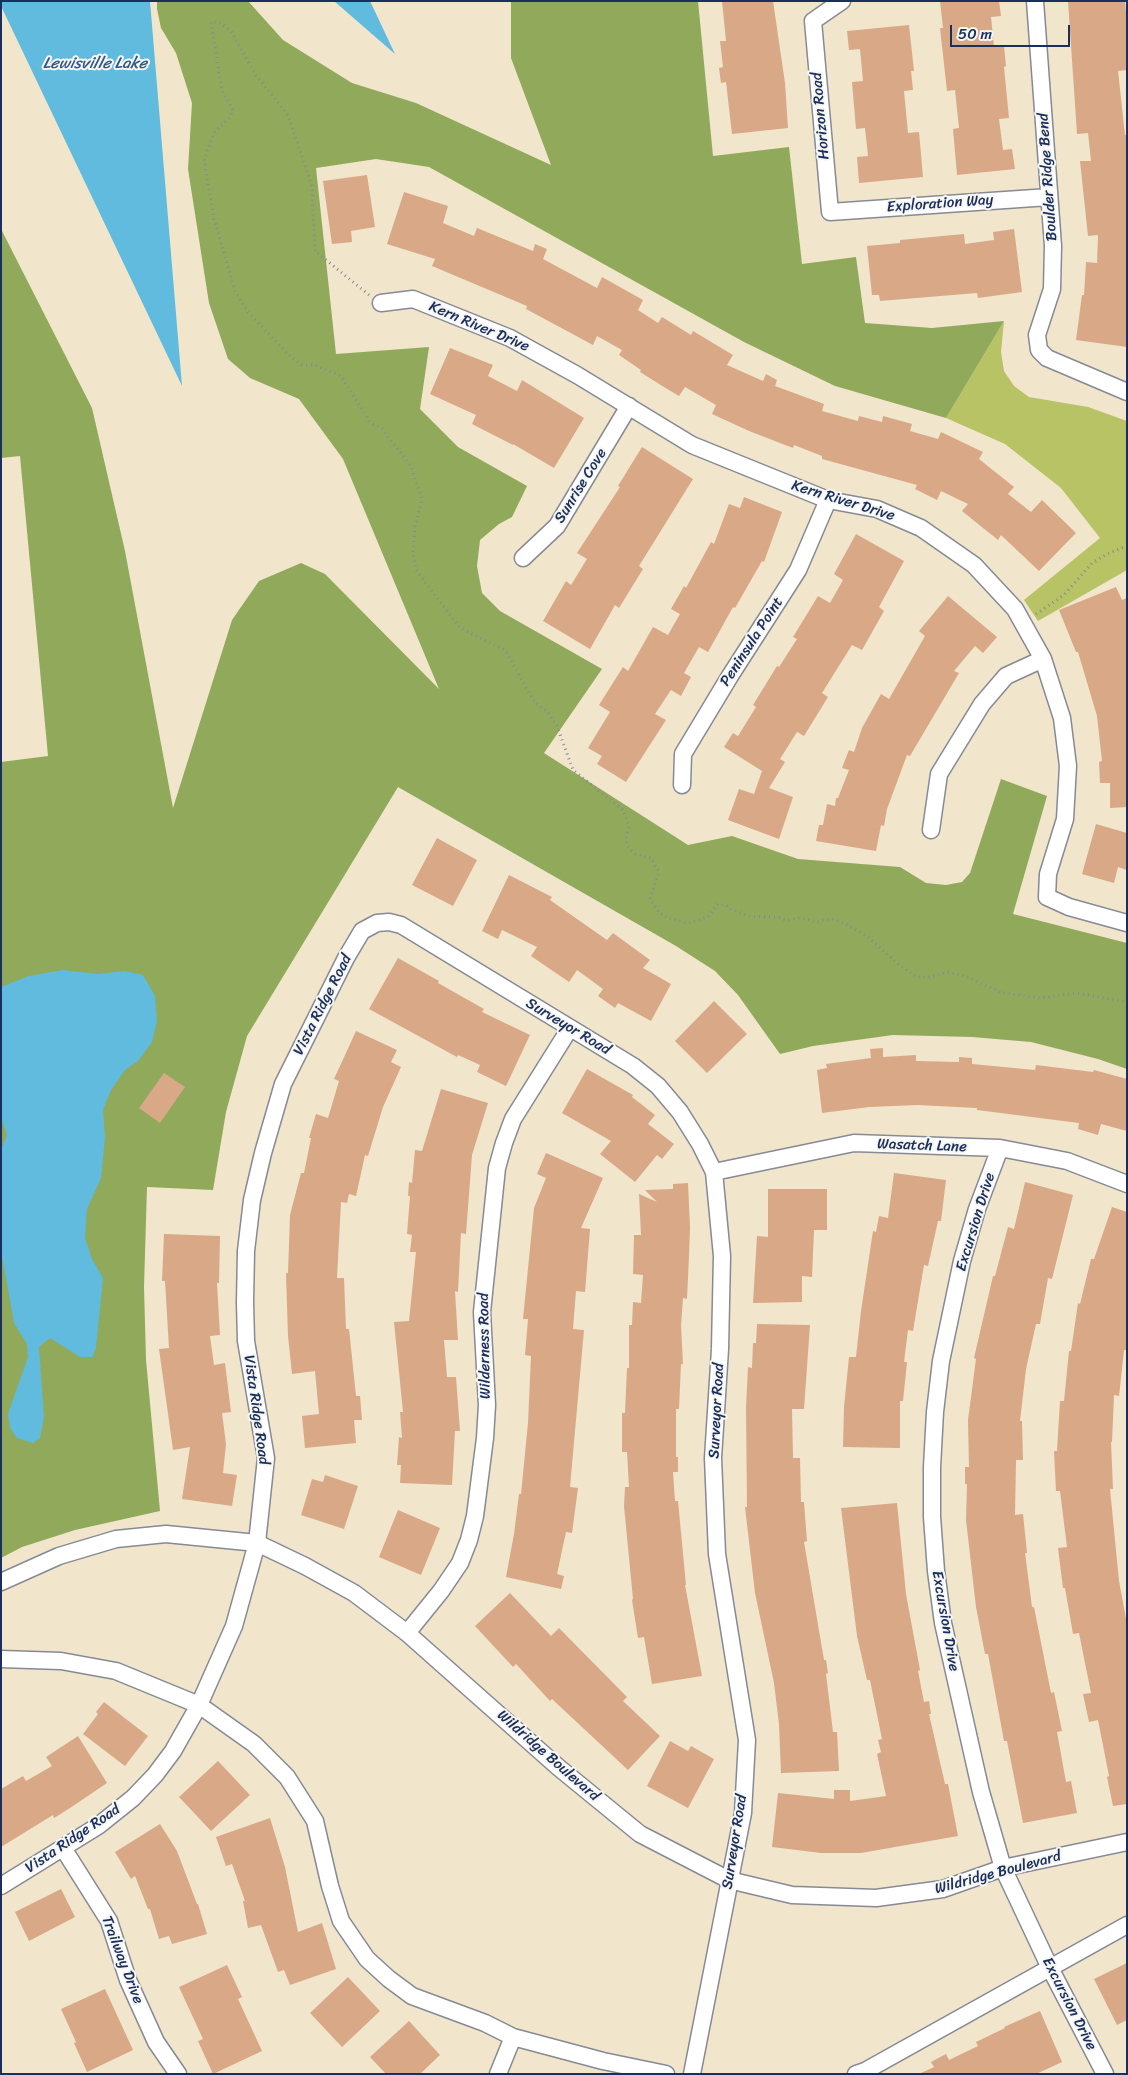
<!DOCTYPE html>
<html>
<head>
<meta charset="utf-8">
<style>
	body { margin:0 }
	#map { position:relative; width:1128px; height:2075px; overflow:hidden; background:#f1e5cc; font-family:Sriracha,sans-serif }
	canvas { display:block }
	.frame { position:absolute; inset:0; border:2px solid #1b2f5e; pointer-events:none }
	.scale { position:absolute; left:950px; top:25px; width:120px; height:22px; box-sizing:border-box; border:2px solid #1b2f5e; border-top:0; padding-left:6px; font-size:15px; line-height:18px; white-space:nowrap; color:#1b2f5e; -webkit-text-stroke:4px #f6f6f2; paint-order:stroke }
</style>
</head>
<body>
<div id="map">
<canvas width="1128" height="2075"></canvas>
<div class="frame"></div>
<div class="scale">50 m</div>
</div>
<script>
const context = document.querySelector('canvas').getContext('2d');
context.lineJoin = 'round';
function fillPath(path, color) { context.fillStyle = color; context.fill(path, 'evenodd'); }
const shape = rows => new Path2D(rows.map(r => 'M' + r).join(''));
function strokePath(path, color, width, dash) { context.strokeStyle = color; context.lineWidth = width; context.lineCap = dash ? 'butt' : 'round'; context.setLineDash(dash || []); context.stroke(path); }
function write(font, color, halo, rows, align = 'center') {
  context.font = font + ' Sriracha,sans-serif'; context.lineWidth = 4; context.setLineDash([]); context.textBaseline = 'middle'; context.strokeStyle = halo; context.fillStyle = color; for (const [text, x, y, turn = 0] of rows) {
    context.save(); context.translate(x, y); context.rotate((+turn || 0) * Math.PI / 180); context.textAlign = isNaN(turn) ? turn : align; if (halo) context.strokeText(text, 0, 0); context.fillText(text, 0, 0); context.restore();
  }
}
const green = shape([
	[1004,321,1001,352,1004,371,1014,386,1029,397,1088,407,1127,421,1127,570,1038,621,1024,600,1100,538,1061,488,1005,444,946,418]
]);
const forest = shape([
	[157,1,248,1,283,40,352,83,416,103,551,165,511,58,511,1,698,1,713,156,789,147,802,264,856,257,865,323,932,328,1004,321,946,418,835,386,744,342,429,167,376,159,316,168,336,354,429,347,420,409,458,447,527,486,512,517,499,524,480,540,477,566,482,593,500,611,602,669,544,753,688,845,732,836,798,859,900,867,926,883,946,885,962,882,970,873,1001,779,1047,796,1013,914,1127,943,1127,1069,1098,1059,1031,1042,972,1037,893,1035,813,1046,780,1054,738,995,715,971,676,946,398,787,247,1036,226,1112,213,1190,147,1187,144,1287,146,1360,160,1511,75,1530,22,1547,1,1558,1,762,48,756,20,456,1,458,1,229,92,408,125,551,173,808,232,620,259,581,301,563,325,574,439,689,343,459,299,399,250,378,228,359,209,303,188,169,192,103,176,53,161,28,157,9]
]);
const water = shape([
	[1,1,150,1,182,386,1,6],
	[334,1,370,1,395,54],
	[62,970,98,974,125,971,143,975,155,996,157,1021,152,1042,139,1060,125,1070,111,1090,103,1110,105,1138,101,1178,87,1209,85,1238,92,1259,103,1278,96,1348,92,1357,80,1357,50,1338,39,1347,44,1417,40,1438,33,1443,17,1438,10,1428,8,1414,28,1357,27,1344,14,1323,1,1250,1,1150,7,1135,1,1117,1,987,29,976]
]);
const building = shape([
	[722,1,773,1,785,83,788,128,732,134,726,82,721,83,719,68,723,67,720,41,726,41],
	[940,1,999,1,1001,16,991,17,994,47,1004,46,1006,66,1004,67,1009,118,999,119,1003,150,1012,149,1015,169,957,175,953,129,959,128,955,90,947,91,940,28,943,28],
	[1068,1,1125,1,1127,22,1127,70,1118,71,1125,135,1127,135,1127,347,1076,340,1082,295,1084,295,1086,262,1097,263,1098,235,1088,236,1080,161,1091,161,1088,133,1077,134],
	[909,25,914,71,911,71,913,90,904,91,908,133,919,132,923,177,859,183,857,157,868,156,865,128,856,129,852,82,863,81,860,49,849,50,847,31],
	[367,175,375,227,351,231,352,242,332,244,323,181],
	[404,192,448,206,443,223,474,236,477,228,533,251,535,244,547,249,543,259,597,288,602,277,643,300,638,310,658,323,662,317,691,335,693,331,733,355,727,365,763,381,766,374,777,380,775,386,824,404,822,411,858,421,859,416,882,422,883,416,912,424,910,431,938,439,941,432,983,452,979,459,1014,487,1008,494,1031,512,1042,500,1076,533,1039,571,1001,535,998,540,962,511,968,504,941,491,937,500,915,489,917,485,822,459,822,456,794,445,793,448,749,431,712,414,716,405,685,387,679,396,664,387,640,372,641,370,619,355,622,350,597,336,593,345,526,309,527,306,432,266,435,259,387,244],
	[1014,229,1022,292,978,298,977,293,880,301,879,295,872,295,867,246,900,243,900,240,964,234,965,244,994,240,993,232],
	[450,348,493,365,488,376,517,391,522,380,584,418,554,468,513,444,513,445,472,424,476,415,430,394],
	[642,447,693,479,639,566,643,569,619,608,615,605,590,649,543,621,566,581,571,585,587,559,577,553,620,487,618,486],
	[744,497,782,512,764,562,762,561,735,608,733,607,708,652,699,647,684,673,691,677,681,696,671,690,655,714,666,720,626,782,597,764,602,756,588,748,610,712,599,705,623,667,628,671,653,627,668,635,680,614,671,609,684,586,686,588,711,542,714,544,729,504,740,508],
	[856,534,904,561,879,607,884,611,862,650,852,645,822,693,828,697,804,736,797,732,780,759,785,762,769,788,793,797,779,839,728,820,739,789,754,794,762,771,724,747,733,733,738,736,756,707,753,705,777,666,779,667,797,639,793,637,818,596,830,603,843,580,834,574],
	[1116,587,1122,600,1127,598,1127,807,1110,808,1110,783,1100,783,1099,762,1102,761,1097,716,1078,652,1076,652,1059,610],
	[948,596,997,637,983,653,975,646,954,671,959,673,910,756,907,755,887,809,884,826,881,825,876,851,816,841,819,825,823,825,827,804,835,806,836,798,838,798,849,770,842,768,849,750,854,752,862,728,881,694,889,699,925,636,919,631],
	[1096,824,1127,833,1127,870,1118,867,1114,883,1082,874],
	[437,838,477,860,453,906,412,885],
	[509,875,552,897,550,900,607,940,613,933,650,960,643,968,671,984,651,1021,618,1003,615,1008,598,996,603,989,577,970,569,982,531,956,537,947,502,930,498,939,482,931],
	[398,958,439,981,438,983,484,1009,482,1012,530,1035,506,1086,477,1072,480,1065,458,1055,457,1057,369,1009],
	[714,1001,747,1034,707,1073,675,1041],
	[356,1031,397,1050,391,1062,401,1067,383,1107,368,1156,365,1155,356,1196,349,1194,347,1203,341,1202,337,1278,344,1278,346,1329,349,1329,356,1396,360,1396,362,1420,354,1420,356,1443,305,1448,302,1416,319,1414,315,1371,292,1374,288,1336,286,1273,288,1273,290,1215,301,1173,304,1173,311,1138,309,1138,316,1114,328,1118,339,1081,334,1079],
	[883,1048,883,1057,916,1055,916,1061,959,1062,959,1057,972,1058,972,1064,1035,1070,1036,1065,1093,1072,1094,1070,1127,1079,1127,1131,1101,1124,1098,1135,1078,1129,1079,1123,977,1110,977,1108,918,1105,869,1107,822,1113,817,1070,827,1068,826,1064,871,1058,870,1049],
	[587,1069,633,1095,632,1097,655,1115,648,1124,674,1144,662,1159,657,1155,635,1182,600,1154,611,1141,562,1113],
	[164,1073,185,1087,160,1123,139,1108],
	[441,1089,488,1103,472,1155,466,1234,461,1233,458,1292,455,1291,458,1340,444,1340,447,1377,456,1377,460,1431,455,1431,452,1485,400,1483,401,1465,397,1465,399,1437,402,1438,400,1412,403,1412,394,1322,409,1321,416,1252,410,1252,412,1235,407,1234,410,1196,408,1196,409,1182,412,1183,415,1150,422,1151],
	[546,1153,603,1178,581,1228,590,1229,585,1292,576,1291,573,1329,584,1330,570,1487,578,1488,572,1533,566,1532,557,1574,564,1576,561,1589,506,1577,514,1534,519,1494,521,1494,528,1423,531,1356,525,1355,528,1319,523,1319,534,1208,546,1178,537,1174],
	[894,1173,946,1180,941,1221,938,1221,928,1266,924,1265,913,1331,908,1330,904,1362,907,1362,903,1401,900,1401,900,1448,843,1447,844,1407,849,1357,856,1357,861,1311,873,1231,876,1232,879,1216,888,1218],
	[1025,1182,1073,1195,1052,1279,1048,1278,1040,1324,1036,1324,1026,1369,1020,1421,1022,1421,1023,1460,1016,1460,1015,1515,1023,1514,1027,1553,1025,1553,1032,1607,1034,1607,1051,1693,1054,1692,1062,1731,1057,1732,1066,1782,1071,1781,1077,1813,1023,1823,1007,1741,1004,1741,988,1654,985,1654,976,1607,966,1520,967,1484,965,1484,965,1467,969,1467,968,1420,976,1359,974,1358,993,1276,995,1276,1008,1227,1014,1229],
	[688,1183,690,1227,689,1256,687,1299,683,1298,681,1325,683,1364,681,1364,679,1409,676,1409,676,1457,678,1457,678,1472,673,1472,675,1501,678,1501,686,1585,685,1585,702,1676,652,1684,644,1637,638,1638,632,1600,633,1599,624,1506,625,1487,629,1487,627,1452,622,1452,622,1413,625,1413,627,1368,629,1368,629,1325,632,1325,633,1302,641,1303,643,1275,633,1274,634,1235,641,1235,639,1194,657,1202,645,1190,673,1189,673,1184],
	[768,1189,827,1189,827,1230,814,1230,812,1277,802,1276,802,1302,753,1303,757,1236,768,1237],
	[1112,1207,1127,1212,1127,1350,1124,1350,1119,1396,1114,1395,1112,1442,1111,1442,1113,1489,1110,1489,1119,1581,1127,1624,1127,1804,1113,1806,1107,1777,1109,1776,1098,1720,1089,1722,1083,1694,1091,1693,1079,1633,1073,1634,1065,1588,1063,1588,1058,1548,1067,1547,1060,1491,1056,1491,1054,1451,1057,1451,1060,1401,1064,1401,1069,1351,1071,1351,1078,1303,1080,1304,1091,1259,1094,1259],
	[164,1234,220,1236,219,1283,217,1283,220,1335,210,1336,214,1365,225,1363,231,1412,222,1413,226,1444,223,1473,237,1475,232,1506,182,1499,190,1447,173,1450,159,1349,169,1348,165,1281,162,1281],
	[757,1324,810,1325,804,1409,792,1409,793,1458,800,1458,801,1502,804,1502,807,1541,804,1542,824,1660,826,1660,828,1673,826,1674,833,1732,837,1732,839,1771,781,1773,779,1724,774,1683,755,1593,745,1507,747,1507,746,1407,748,1367,752,1368,753,1343,756,1343],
	[325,1475,358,1486,344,1529,301,1515,312,1479,323,1482],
	[897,1503,906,1594,920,1670,918,1671,924,1702,929,1701,931,1714,929,1714,945,1784,948,1784,958,1836,861,1853,821,1853,772,1847,778,1793,834,1799,834,1790,850,1790,850,1801,886,1796,877,1754,881,1752,878,1740,882,1739,870,1680,867,1680,857,1636,841,1508],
	[398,1510,440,1528,421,1575,379,1557],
	[510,1593,551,1636,559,1628,627,1697,623,1701,660,1736,628,1770,552,1699,550,1701,516,1664,513,1667,475,1626],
	[104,1702,148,1736,125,1766,83,1734,98,1714,96,1712],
	[78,1736,107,1783,70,1808,54,1818,53,1815,1,1847,1,1789,23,1776,26,1781,52,1766,46,1757],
	[670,1741,688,1751,691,1746,714,1759,688,1808,647,1786],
	[218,1761,250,1795,211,1831,179,1797],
	[270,1818,285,1867,298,1932,322,1923,336,1969,290,1985,284,1970,278,1972,261,1925,248,1928,243,1901,245,1901,232,1864,226,1866,216,1837],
	[160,1824,177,1851,197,1904,198,1904,207,1934,172,1944,169,1936,159,1939,150,1909,148,1909,135,1876,131,1879,115,1852],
	[61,1889,75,1917,29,1941,15,1912],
	[1127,1963,1127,2020,1117,2025,1094,1979],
	[227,1965,242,1997,238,1999,262,2051,213,2074,198,2041,203,2039,179,1987],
	[348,1977,380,2011,342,2047,310,2013],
	[105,1989,133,2050,87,2072,74,2043,76,2042,61,2009],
	[1040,2011,1062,2062,1036,2074,919,2074,934,2067,931,2062,946,2054,949,2060,978,2046,976,2042,1005,2028,1004,2027],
	[409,2021,440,2055,420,2074,386,2074,370,2057]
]);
const path = shape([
	[369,295,315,251,312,186,288,115,255,74,231,31,221,23,211,22,222,91,233,110,229,119,215,131,204,159,214,219,235,291,248,312,290,356,302,365,315,365,341,376,370,422,382,429,411,466,422,500,415,526,413,554,416,570,460,628,505,650,535,703,548,712,557,726,573,770,624,811,629,827,626,838,627,845,635,854,651,858,659,872,650,899,659,912,667,918,689,923,708,917,718,904,727,906,728,908,748,916,777,917,786,920,801,918,816,922,832,919,846,924,868,937,899,965,916,977,931,977,948,972,967,977,1003,993,1041,998,1076,993,1127,1002],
	[1036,614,1064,595,1092,563,1107,554,1127,546]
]);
const minor = shape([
	[842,1,813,21,830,212,1049,197],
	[1035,1,1053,246,1052,289,1037,335,1039,350,1047,358,1127,392],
	[381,303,413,299,510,338,577,375,692,445,828,500,877,509,921,528,974,565,1015,609,1043,659,1062,718,1068,766,1065,819,1048,874,1047,897,1069,907,1127,923],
	[523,558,557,526,629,406],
	[682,785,683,754,730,676,798,570,828,500],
	[931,830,939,774,982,704,1006,676,1043,659],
	[1000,1148,977,1209,962,1261,941,1361,935,1412,932,1467,932,1517,936,1571,943,1623,981,1792,1003,1868,1050,1968,1105,2074],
	[714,1172,854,1143,1000,1148,1067,1161,1127,1184],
	[1,1582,59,1556,116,1539,166,1534,257,1543,305,1566,354,1593,407,1633,558,1767,640,1834,729,1880,792,1895,876,1898,943,1889,1003,1868,1127,1842],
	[407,1633,441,1591,460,1563,469,1540,475,1516,485,1438,487,1405,482,1312,497,1168,504,1143,513,1119,570,1028],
	[1,1659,61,1661,116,1671,199,1705,254,1744,287,1777,315,1821,330,1886,341,1921,367,1959,389,1979,412,1996,485,2023,513,2037,603,2061,666,2074],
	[63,1848,109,1921,128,1980,156,2042,178,2074],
	[1,1886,98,1826,133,1798,155,1775,173,1751,199,1705,234,1626,257,1543,266,1458,246,1341,245,1302,246,1251,252,1200,263,1153,283,1084,346,958,362,931,377,923,389,922,401,925,633,1066,658,1086,680,1112,700,1144,714,1172,722,1256,720,1349,713,1458,717,1554,747,1740,743,1813,692,2074],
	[498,2074,513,2037],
	[856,2074,865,2071,1127,1925]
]);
const streetNames = [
	["Horizon Road",821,116,-95],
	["Boulder Ridge Bend",1048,177,-94],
	["Exploration Way",940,204,-4],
	["Kern River Drive",479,327,23],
	["Sunrise Cove",581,486,-58],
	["Kern River Drive",843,501,17],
	["Peninsula Point",752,642,-57],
	["Vista Ridge Road",323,1005,-63],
	["Surveyor Road",568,1027,31],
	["Wasatch Lane",922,1146,2],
	["Excursion Drive",976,1222,-73],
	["Wilderness Road",485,1346,-91],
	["Vista Ridge Road",256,1410,82],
	["Surveyor Road",717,1411,-87],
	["Excursion Drive",945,1621,80],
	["Wildridge Boulevard",548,1756,41],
	["Vista Ridge Road",73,1839,-34],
	["Surveyor Road",735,1842,-81],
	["Wildridge Boulevard",998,1873,-15],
	["Trailway Drive",122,1960,69],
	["Excursion Drive",1069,2004,63]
];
const waterNames = [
	["Lewisville Lake",95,64]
];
fillPath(green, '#b7c364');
fillPath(forest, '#91a95a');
fillPath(water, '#60bbde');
fillPath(building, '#d9a887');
strokePath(minor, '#868a95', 19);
strokePath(path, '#868a95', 3, [1, 4]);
strokePath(minor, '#fff', 16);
write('15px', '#1b2f5e', '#f6f6f2', streetNames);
write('italic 16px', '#305984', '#f6f6f2', waterNames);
</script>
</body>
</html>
